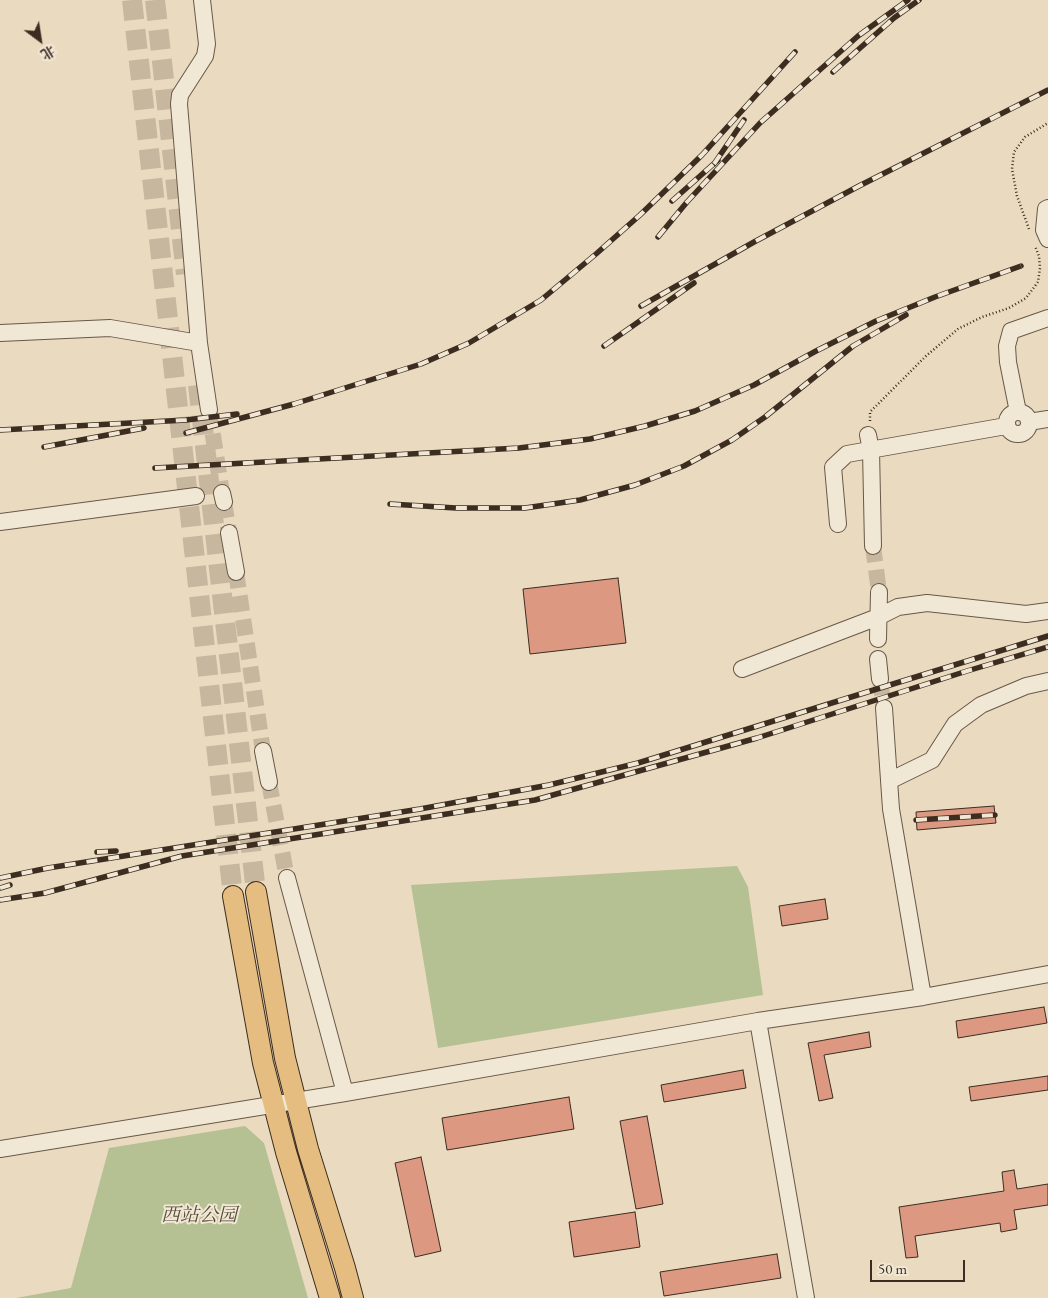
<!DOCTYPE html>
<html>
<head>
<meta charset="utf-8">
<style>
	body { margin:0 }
	#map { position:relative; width:1048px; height:1298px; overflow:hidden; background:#eadabf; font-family:"EB Garamond","Noto Serif SC",serif }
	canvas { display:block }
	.north { position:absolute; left:15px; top:15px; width:50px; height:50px; -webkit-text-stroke:4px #f1e7d5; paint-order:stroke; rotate:149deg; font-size:14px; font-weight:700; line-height:20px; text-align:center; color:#3c2d20 }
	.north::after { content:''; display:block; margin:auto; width:18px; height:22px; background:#3c2d20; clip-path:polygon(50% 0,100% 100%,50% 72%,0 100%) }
	.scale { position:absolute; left:870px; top:1260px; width:95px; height:22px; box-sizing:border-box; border:2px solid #3c2d20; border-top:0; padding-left:6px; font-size:15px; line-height:18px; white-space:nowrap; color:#3c2d20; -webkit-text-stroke:4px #f1e7d5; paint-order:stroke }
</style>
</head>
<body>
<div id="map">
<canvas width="1048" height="1298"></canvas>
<div class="north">北</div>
<div class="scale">50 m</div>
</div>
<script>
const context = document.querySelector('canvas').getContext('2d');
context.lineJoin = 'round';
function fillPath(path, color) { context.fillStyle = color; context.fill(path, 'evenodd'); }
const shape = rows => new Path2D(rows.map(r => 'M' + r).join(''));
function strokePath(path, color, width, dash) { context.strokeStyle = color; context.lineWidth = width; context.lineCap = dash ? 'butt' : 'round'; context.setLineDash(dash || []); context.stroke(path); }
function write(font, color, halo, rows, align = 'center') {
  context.font = font + ' "EB Garamond","Noto Serif SC",serif'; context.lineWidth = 4; context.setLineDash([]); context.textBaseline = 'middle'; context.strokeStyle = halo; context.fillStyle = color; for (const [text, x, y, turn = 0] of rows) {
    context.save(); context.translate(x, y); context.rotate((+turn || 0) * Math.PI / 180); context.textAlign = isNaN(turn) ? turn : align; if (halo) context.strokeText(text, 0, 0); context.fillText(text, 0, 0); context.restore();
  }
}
const green = shape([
	[737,866,748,887,763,995,438,1048,411,885],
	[245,1126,264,1143,308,1298,16,1298,71,1288,109,1148]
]);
const building = shape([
	[618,578,626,643,530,654,523,589,618,578],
	[994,806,996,823,917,830,916,812,994,806],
	[825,899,828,919,782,926,779,906,825,899],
	[1044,1007,1047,1023,958,1038,956,1021,1044,1007],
	[869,1032,871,1047,824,1055,833,1098,819,1101,808,1043,869,1032],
	[743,1070,746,1088,664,1102,661,1085,743,1070],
	[1048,1076,1048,1090,971,1101,969,1087,1048,1076],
	[569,1097,574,1129,447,1150,442,1118,569,1097],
	[647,1116,663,1204,636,1209,620,1121,647,1116],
	[421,1157,441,1251,415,1257,395,1163,421,1157],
	[1014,1170,1017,1189,1048,1184,1048,1205,1014,1210,1017,1229,1001,1232,1000,1223,915,1236,918,1257,906,1258,899,1207,1004,1191,1002,1172,1014,1170],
	[635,1212,640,1247,574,1257,569,1222,635,1212],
	[777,1254,781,1278,664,1296,660,1272,777,1254]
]);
const minorTunnel = shape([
	[209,410,222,493],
	[224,502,229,533],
	[873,546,879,592],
	[236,572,263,751],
	[880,679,884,708],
	[269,782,287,878]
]);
const majorTunnel = shape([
	[132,0,233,896],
	[155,0,186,274],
	[198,385,256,892]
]);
const path = shape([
	[1029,229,1017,196,1012,169,1014,152,1025,137,1048,123],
	[870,421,870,412,926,356,958,329,982,317,1009,308,1026,298,1038,282,1040,268,1039,256,1035,246]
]);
const minor = shape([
	[202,0,207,44,205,56,180,95,179,104,199,343,209,410],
	[1048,208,1046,209,1044,230,1048,239],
	[0,333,110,328,199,343],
	'1007 423a11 11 0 1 1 22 0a11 11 0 1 1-22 0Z',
	[1018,412,1008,362,1007,346,1011,331,1048,318],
	[1029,422,1048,419],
	[868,435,871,450,873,546],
	[222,493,224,502],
	[0,522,196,496],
	[838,524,833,467,847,454,1006,426],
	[229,533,236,572],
	[878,639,879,592],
	[878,659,880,679],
	[742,669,878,617,898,607,927,603,1026,614,1048,611],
	[884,708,891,809,923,997],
	[263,751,269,782],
	[889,781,932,760,955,724,981,705,1026,686,1048,681],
	[287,878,345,1093],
	[758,1021,806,1298],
	[0,1149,345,1093,758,1021,923,997,1048,974]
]);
const major = shape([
	[256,892,285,1058,308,1149,345,1268,353,1298],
	[233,896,263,1063,286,1152,330,1298]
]);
const rail = shape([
	[833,72,894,18,919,0],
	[714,164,744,120],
	[672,201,718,160],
	[658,237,687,202,760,123,858,36,908,0],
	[641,306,754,242,859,186,1048,90],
	[604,346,694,283],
	[0,430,186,420,237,414],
	[186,433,294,404,421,364,469,343,541,300,596,254,640,215,702,155,795,52],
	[44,447,144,428],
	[155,468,519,448,590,439,645,426,695,411,754,385,816,351,876,321,935,297,1021,266],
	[390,504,456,508,525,508,580,500,635,485,684,466,732,440,765,417,853,346,906,315],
	[916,820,995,815],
	[97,852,116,851],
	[0,878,48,868,420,809,549,785,638,763,1048,636],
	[0,888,10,885],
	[0,900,45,893,182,856,535,800,757,738,967,671,1048,647]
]);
const parkNames = [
	["西站公园",199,1216]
];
fillPath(green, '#b5c093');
fillPath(building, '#dd9882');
strokePath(building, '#3c2d20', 1);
strokePath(minorTunnel, '#c7b79f', 16, [16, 8]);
strokePath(majorTunnel, '#c7b79f', 20, [20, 10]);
strokePath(minor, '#685848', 18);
strokePath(major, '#3c2d20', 22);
strokePath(path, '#3c2d20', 2.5, [1, 2.5]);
strokePath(minor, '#f1e7d5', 16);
strokePath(major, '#e5bd80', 20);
strokePath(rail, '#3c2d20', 5.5);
strokePath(rail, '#f1e7d5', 4, [11]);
write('italic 19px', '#544a37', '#f1e7d5', parkNames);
</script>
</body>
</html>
